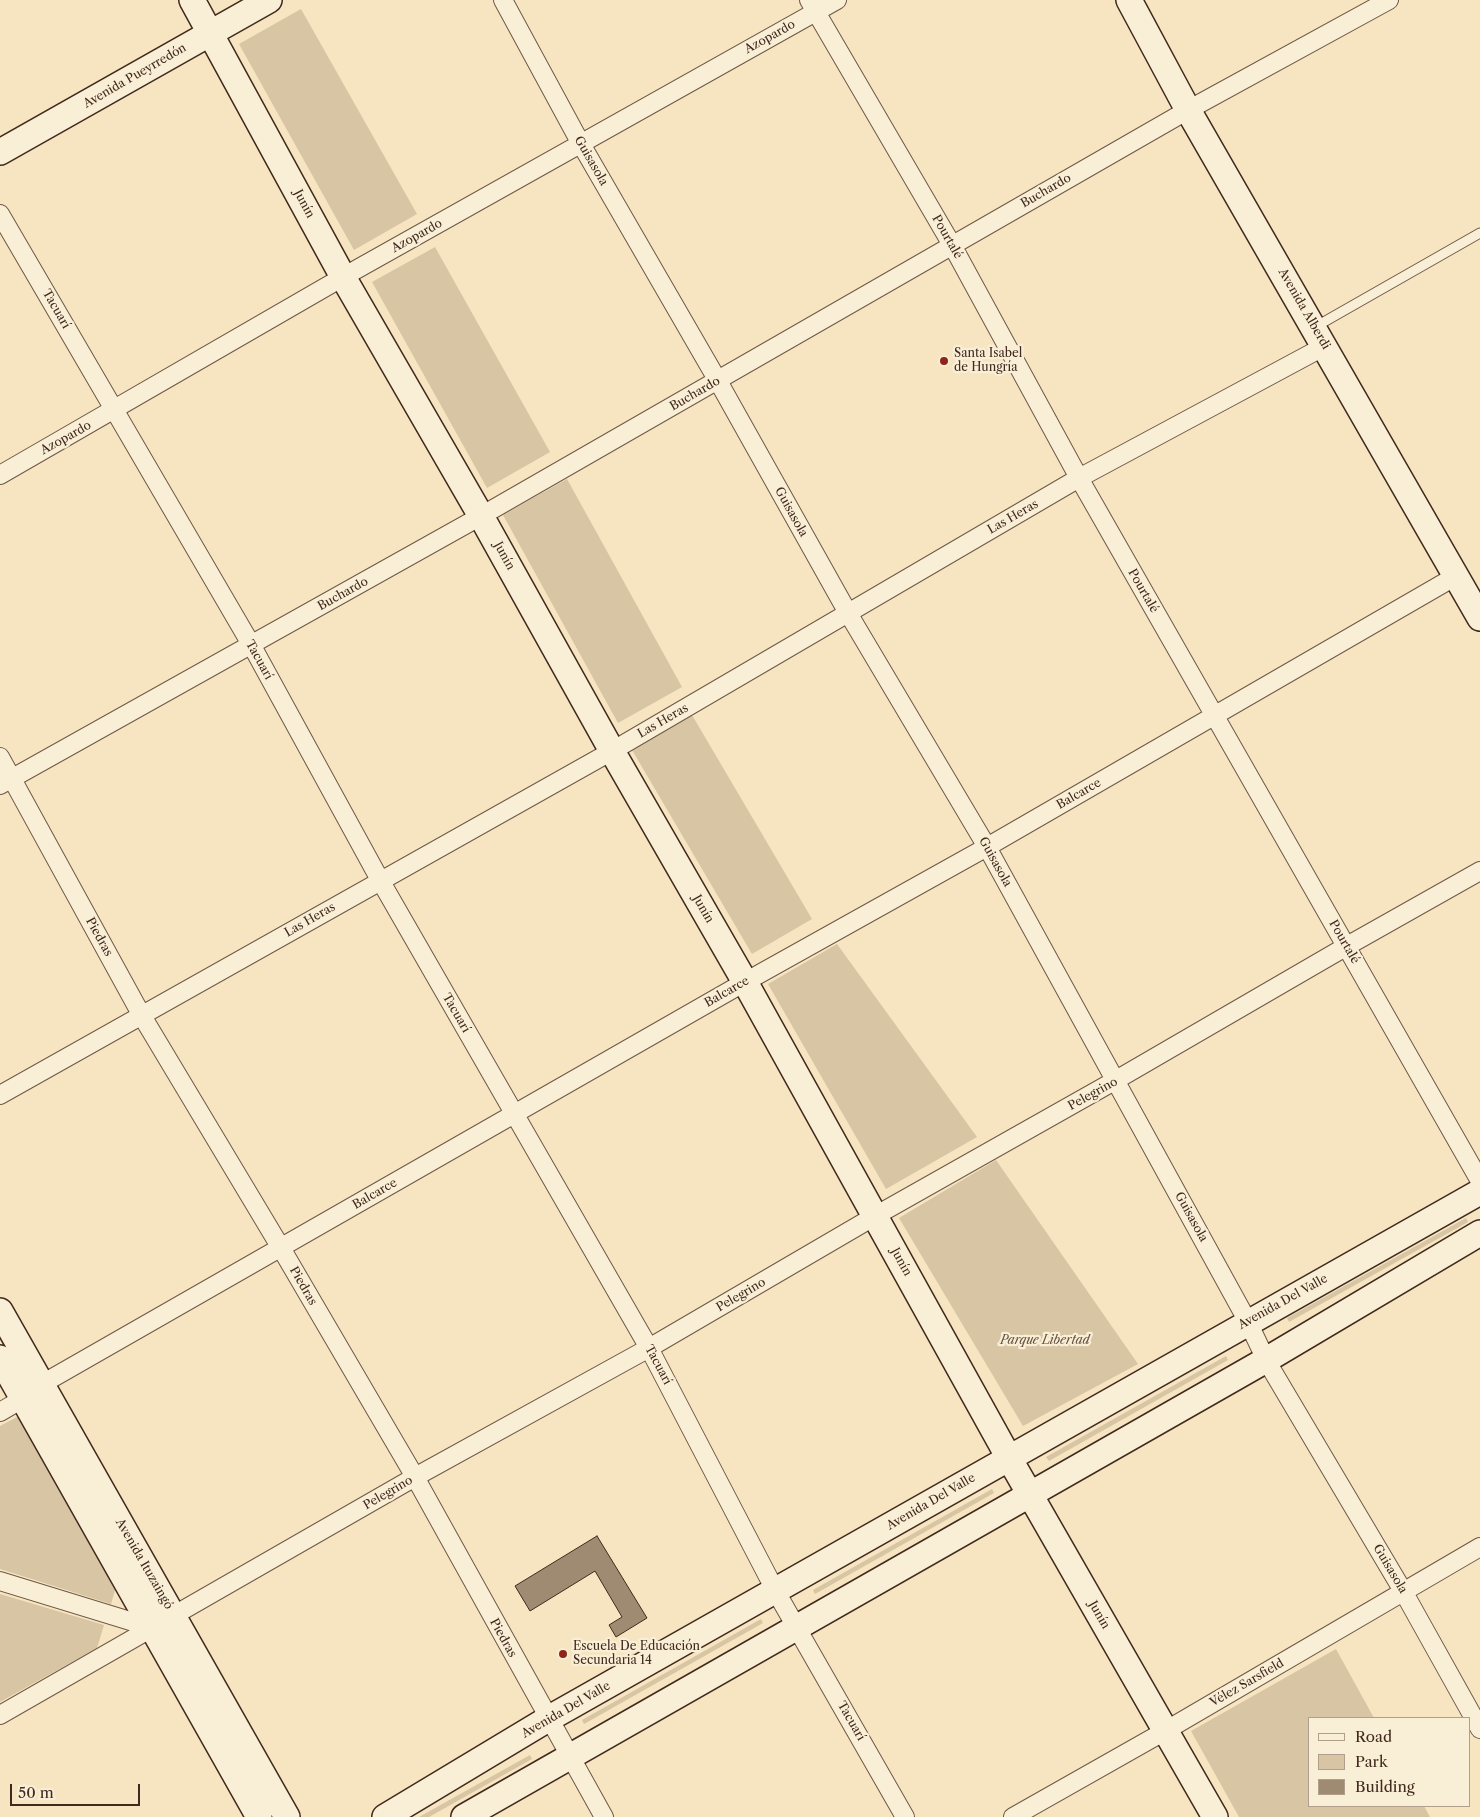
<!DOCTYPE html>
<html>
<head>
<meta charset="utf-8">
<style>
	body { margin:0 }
	#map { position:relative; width:1480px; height:1817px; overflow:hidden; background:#f6e5c0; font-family:"Libre Caslon Text",serif }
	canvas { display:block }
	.legend { position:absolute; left:1308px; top:1717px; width:162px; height:90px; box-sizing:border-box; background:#f9eed6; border:1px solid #af9f8c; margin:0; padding:6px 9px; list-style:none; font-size:15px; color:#40291d }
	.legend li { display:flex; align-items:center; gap:10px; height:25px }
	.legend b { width:25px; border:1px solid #af9f8c }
	.scale { position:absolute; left:10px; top:1784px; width:130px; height:22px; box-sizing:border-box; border:2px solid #40291d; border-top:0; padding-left:6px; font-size:15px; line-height:18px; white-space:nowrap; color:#40291d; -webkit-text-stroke:4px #f9eed6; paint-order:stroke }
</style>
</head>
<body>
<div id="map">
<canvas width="1480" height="1817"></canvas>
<ul class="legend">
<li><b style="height:6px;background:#f9eed6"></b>Road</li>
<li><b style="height:14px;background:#d7c5a4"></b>Park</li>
<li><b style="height:14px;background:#9f8b72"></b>Building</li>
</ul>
<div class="scale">50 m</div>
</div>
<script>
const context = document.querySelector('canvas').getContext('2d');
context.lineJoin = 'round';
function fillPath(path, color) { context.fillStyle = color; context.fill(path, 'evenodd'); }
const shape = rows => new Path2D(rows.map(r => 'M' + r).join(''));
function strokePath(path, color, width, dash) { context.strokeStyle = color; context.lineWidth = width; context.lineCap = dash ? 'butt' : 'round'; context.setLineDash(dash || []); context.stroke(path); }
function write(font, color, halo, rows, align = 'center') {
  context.font = font + ' "Libre Caslon Text",serif'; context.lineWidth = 4.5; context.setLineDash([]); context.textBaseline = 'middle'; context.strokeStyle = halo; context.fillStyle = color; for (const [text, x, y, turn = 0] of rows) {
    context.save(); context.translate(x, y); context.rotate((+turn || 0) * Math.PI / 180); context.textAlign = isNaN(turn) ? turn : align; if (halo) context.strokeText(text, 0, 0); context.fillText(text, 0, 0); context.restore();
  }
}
const green = shape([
	[301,9,417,214,354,250,239,44],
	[435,247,550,452,487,488,372,282],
	[567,479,682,687,618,723,503,515],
	[692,715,812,919,752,954,632,750],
	[837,944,977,1137,886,1189,768,984],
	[996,1160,1138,1364,1023,1426,899,1218],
	[1466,1218,1468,1222,1289,1322,1287,1318],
	[1226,1356,1228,1360,1049,1461,1046,1457],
	[19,1416,117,1583,111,1604,0,1569,0,1426],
	[992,1489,994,1493,815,1594,813,1590],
	[0,1594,104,1625,97,1648,0,1702],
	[761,1619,763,1623,584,1724,582,1720],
	[1336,1649,1374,1718,1309,1718,1309,1806,1424,1806,1430,1817,1239,1817,1191,1731],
	[530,1755,532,1759,429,1817,419,1817]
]);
const building = shape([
	[597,1536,647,1618,616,1637,609,1625,622,1617,595,1571,530,1611,515,1586,597,1536]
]);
const lane = shape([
	[1315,327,1480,233]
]);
const street = shape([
	[503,0,581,144,718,381,848,613,987,847,1248,1322,1266,1360,1403,1591,1480,1729],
	[809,0,952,245,1079,478,1480,1181],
	[0,214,252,646,380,880,649,1348,775,1590,905,1817],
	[0,475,343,277,837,0],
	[0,757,142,1016,281,1248,415,1477,604,1817],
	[0,785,481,516,1188,110,1389,0],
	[0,1095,612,751,1079,478,1325,346],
	[0,1412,36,1391,42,1384,745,982,987,847,1456,576],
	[0,1581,153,1628],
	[0,1715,415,1477,649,1348,875,1216,1116,1080,1347,946,1480,871],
	[1013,1817,1165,1731,1480,1547]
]);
const secondary = shape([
	[192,0,343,277,481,516,612,751,745,982,1009,1458,1215,1817],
	[1129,0,1188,110,1480,618],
	[0,152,269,0],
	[0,1311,287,1817],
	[0,1358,259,1817],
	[385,1817,548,1719,1480,1192],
	[464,1817,1266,1360,1480,1233]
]);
const markers = [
	[944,361,5,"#8f2418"],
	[563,1654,5,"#8f2418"]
];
const streetNames = [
	["Azopardo",770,37,-29],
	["Avenida Pueyrredón",135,76,-30],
	["Guisasola",591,161,60],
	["Buchardo",1046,191,-30],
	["Junín",304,204,62],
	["Azopardo",417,236,-29],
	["Pourtalé",947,237,60],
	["Tacuarí",56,309,60],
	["Avenida Alberdi",1304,309,60],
	["Buchardo",695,394,-30],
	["Azopardo",66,438,-29],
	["Guisasola",791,512,61],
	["Las Heras",1013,517,-30],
	["Junín",504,556,61],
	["Pourtalé",1143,591,60],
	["Buchardo",343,594,-29],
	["Tacuarí",259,660,61],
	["Las Heras",663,721,-30],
	["Balcarce",1079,794,-30],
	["Guisasola",995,862,61],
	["Junín",703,909,60],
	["Las Heras",310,920,-30],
	["Piedras",99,937,61],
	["Pourtalé",1344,942,60],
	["Balcarce",727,992,-30],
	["Tacuarí",456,1013,60],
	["Pelegrino",1093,1094,-29],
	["Balcarce",375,1194,-30],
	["Guisasola",1191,1217,61],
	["Junín",901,1262,61],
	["Piedras",303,1286,60],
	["Pelegrino",741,1295,-30],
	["Avenida Del Valle",1283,1302,-29],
	["Tacuarí",658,1365,62],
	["Pelegrino",388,1493,-30],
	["Avenida Del Valle",931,1502,-30],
	["Avenida Ituzaingó",144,1564,60],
	["Guisasola",1390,1569,59],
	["Junín",1099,1615,60],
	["Piedras",503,1638,61],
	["Vélez Sarsfield",1247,1683,-30],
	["Avenida Del Valle",566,1710,-30],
	["Tacuarí",851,1721,60]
];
const poiNames = [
	["Santa Isabel",954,354],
	["de Hungría",954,368],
	["Escuela De Educación",573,1647],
	["Secundaria 14",573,1661]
];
const parkNames = [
	["Parque Libertad",1045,1341]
];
fillPath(green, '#d7c5a4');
fillPath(building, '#9f8b72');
strokePath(building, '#40291d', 1);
strokePath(lane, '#6e5846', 11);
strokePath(street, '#6e5846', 20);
strokePath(secondary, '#40291d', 28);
strokePath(lane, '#f9eed6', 9);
strokePath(street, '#f9eed6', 18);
strokePath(secondary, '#f9eed6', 25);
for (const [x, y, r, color] of markers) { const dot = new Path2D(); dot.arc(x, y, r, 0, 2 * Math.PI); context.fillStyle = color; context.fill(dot); strokePath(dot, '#f9eed6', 2); }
write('12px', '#40291d', '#f9eed6', streetNames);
write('12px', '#40291d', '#f9eed6', poiNames, 'left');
write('italic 12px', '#66503f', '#f9eed6', parkNames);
</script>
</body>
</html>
